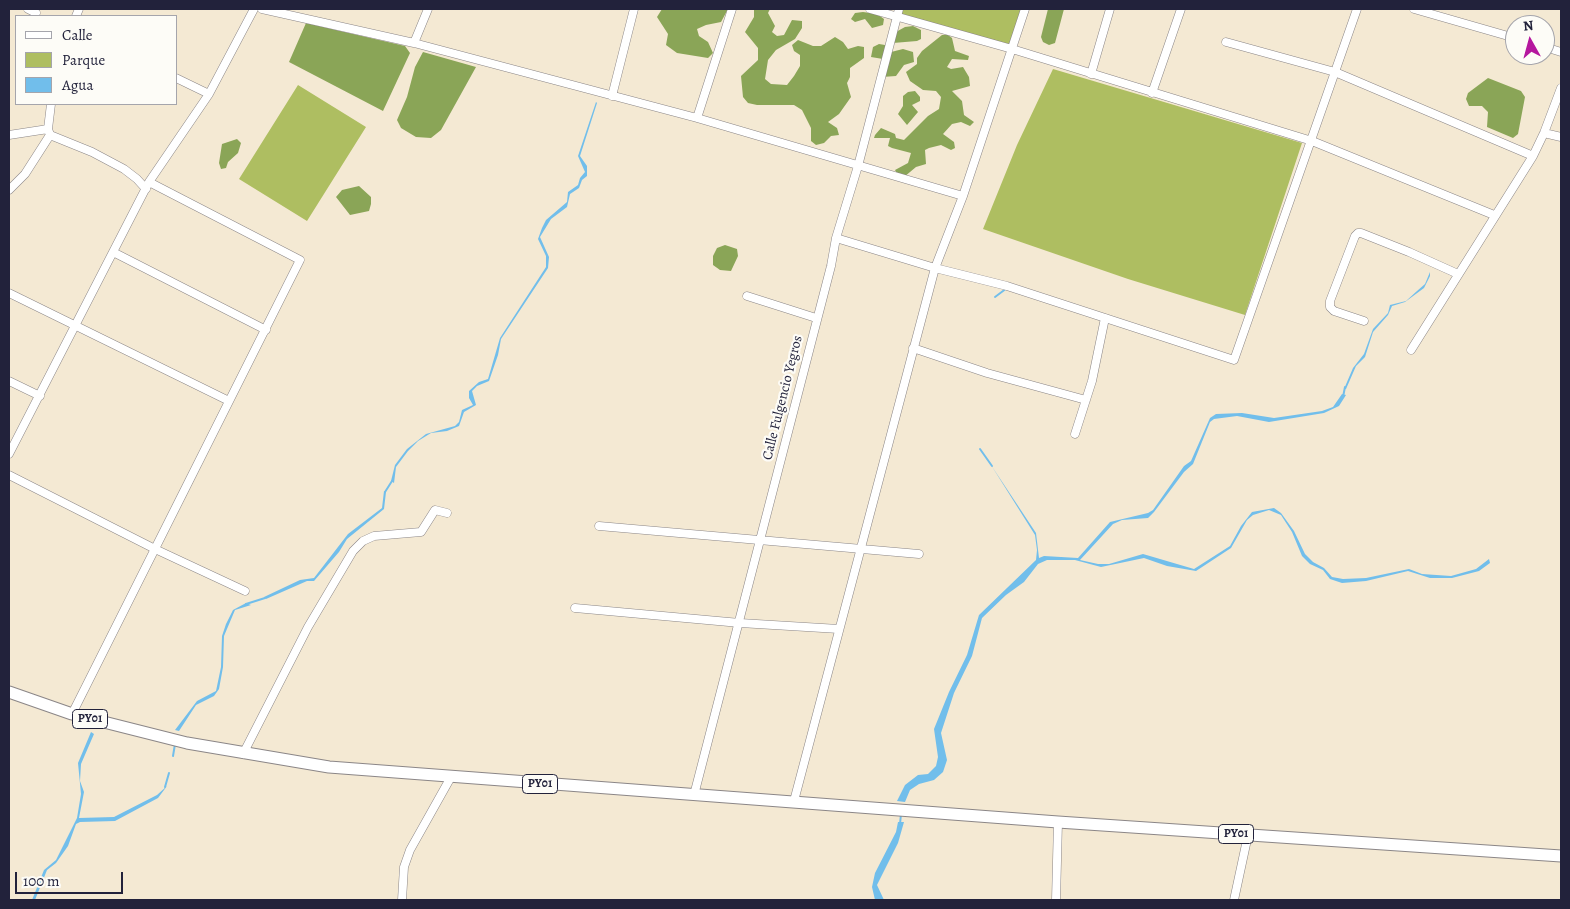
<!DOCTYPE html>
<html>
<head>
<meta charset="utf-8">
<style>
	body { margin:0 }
	#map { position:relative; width:1570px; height:909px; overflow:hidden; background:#f4e9d3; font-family:Alegreya,serif }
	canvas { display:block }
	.frame { position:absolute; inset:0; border:10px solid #22223b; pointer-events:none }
	.legend { position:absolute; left:15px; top:15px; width:162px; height:90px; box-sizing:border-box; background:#fdfcf7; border:1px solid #a5a5ac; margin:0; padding:6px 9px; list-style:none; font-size:15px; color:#22223b }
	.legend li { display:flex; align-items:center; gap:10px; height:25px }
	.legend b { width:25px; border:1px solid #a5a5ac }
	.north { position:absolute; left:1505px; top:15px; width:50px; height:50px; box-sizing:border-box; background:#fdfcf7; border:1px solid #a5a5ac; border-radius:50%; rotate:353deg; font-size:14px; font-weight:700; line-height:20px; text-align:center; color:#22223b }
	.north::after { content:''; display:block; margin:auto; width:18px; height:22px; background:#b5179e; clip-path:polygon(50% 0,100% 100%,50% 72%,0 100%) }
	.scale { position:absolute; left:15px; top:872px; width:108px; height:22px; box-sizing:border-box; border:2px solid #22223b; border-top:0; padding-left:6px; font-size:15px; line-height:18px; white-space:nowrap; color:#22223b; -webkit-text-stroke:4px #fdfcf7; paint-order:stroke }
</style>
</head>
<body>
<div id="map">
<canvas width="1570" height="909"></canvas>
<div class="frame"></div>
<ul class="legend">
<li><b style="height:6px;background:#fff"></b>Calle</li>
<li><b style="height:14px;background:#aebe61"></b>Parque</li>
<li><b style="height:14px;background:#71beeb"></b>Agua</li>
</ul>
<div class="north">N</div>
<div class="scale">100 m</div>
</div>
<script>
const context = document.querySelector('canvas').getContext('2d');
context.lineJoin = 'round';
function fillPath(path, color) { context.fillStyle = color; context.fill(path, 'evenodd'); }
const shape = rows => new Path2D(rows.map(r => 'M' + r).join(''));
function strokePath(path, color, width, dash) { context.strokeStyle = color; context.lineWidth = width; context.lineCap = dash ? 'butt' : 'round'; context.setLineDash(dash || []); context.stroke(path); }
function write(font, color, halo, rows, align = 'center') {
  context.font = font + ' Alegreya,serif'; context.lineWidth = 4.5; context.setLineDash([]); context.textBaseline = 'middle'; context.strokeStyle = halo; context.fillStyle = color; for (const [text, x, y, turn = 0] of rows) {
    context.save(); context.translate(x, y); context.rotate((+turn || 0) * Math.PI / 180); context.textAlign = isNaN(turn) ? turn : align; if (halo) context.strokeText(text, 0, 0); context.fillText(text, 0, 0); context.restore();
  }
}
const green = shape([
	[899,9,1025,9,1012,49,897,16],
	[1053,69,1302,143,1245,315,1128,279,983,229,1017,145],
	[298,85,366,127,307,221,239,179]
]);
const forest = shape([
	[662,9,728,9,721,22,706,25,697,29,699,36,708,42,713,53,708,58,677,53,666,45,668,34,657,17],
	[754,9,770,9,768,13,775,26,772,32,777,36,784,35,792,20,802,21,802,28,795,39,776,50,768,60,765,79,771,84,787,85,794,76,800,66,800,55,794,51,792,45,798,40,813,46,821,46,835,37,843,42,848,49,858,46,864,47,864,58,850,68,850,77,847,83,851,97,839,114,828,122,837,128,839,135,831,136,824,143,816,145,811,141,811,128,802,110,794,105,757,105,748,103,743,97,741,76,758,60,758,48,745,32,754,17],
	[1048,9,1064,9,1055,43,1049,45,1043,42,1041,37],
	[863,12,877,14,884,19,883,25,872,28,865,19,855,22,851,19,855,13],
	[306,23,405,46,410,53,383,111,289,62],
	[913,26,921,30,921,39,917,41,893,43,894,33,905,27],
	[942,35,948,35,952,38,955,51,969,56,968,60,952,59,947,67,951,69,963,67,969,77,970,86,952,91,962,101,964,115,974,122,970,126,961,122,952,124,943,134,954,142,955,148,951,150,941,145,929,148,925,150,926,164,916,167,904,177,899,177,895,170,908,163,911,153,892,148,888,146,890,138,874,138,875,135,881,128,895,134,896,138,904,140,928,116,939,109,941,97,936,91,923,90,910,81,906,72,917,64,917,58,922,51],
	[879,44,885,45,887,51,891,52,903,49,913,52,914,62,904,65,896,76,882,77,879,68,883,59,871,57,873,47],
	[423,52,476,67,441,130,431,138,416,137,401,128,397,120,407,97,415,67],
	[1488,78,1521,91,1525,97,1518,134,1513,138,1487,127,1488,112,1482,106,1469,106,1466,99,1468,93],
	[915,91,920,97,920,101,912,105,918,112,907,125,898,114,903,106,903,96,908,92],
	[237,139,241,143,238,153,228,162,226,168,221,169,219,163,222,144],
	[359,186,371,197,371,204,369,211,350,215,336,197,342,190],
	[725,245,737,249,738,256,731,271,720,270,713,265,713,256,717,248]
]);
const water = shape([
	[596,102,597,103,580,156,587,166,587,176,582,180,579,188,570,194,567,207,551,219,540,237,549,257,548,268,501,339,498,355,489,381,477,386,472,391,476,405,464,412,459,426,447,431,431,433,418,441,408,451,396,467,394,483,391,481,395,465,407,449,426,434,455,426,459,422,462,410,473,405,469,398,469,391,479,382,488,379,500,338,546,267,546,256,538,239,542,228,546,220,567,202,568,192,578,185,580,178,585,172,578,156],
	[1430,272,1430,276,1424,288,1405,302,1392,306,1388,315,1373,332,1365,357,1356,366,1346,389,1344,389,1353,368,1364,354,1373,329,1388,313,1390,305,1406,301,1417,291,1425,284],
	[1342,394,1346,395,1339,406,1324,413,1269,422,1237,416,1214,419,1210,422,1193,464,1184,472,1154,512,1148,518,1122,520,1113,524,1080,560,1098,564,1109,564,1143,554,1194,569,1230,546,1241,526,1252,512,1274,508,1281,513,1294,531,1305,554,1313,562,1324,568,1332,577,1343,579,1366,578,1409,569,1422,574,1451,576,1476,569,1489,559,1490,563,1479,571,1452,578,1430,578,1408,571,1366,581,1342,583,1330,579,1323,570,1310,564,1302,556,1292,532,1281,515,1269,510,1253,515,1247,520,1231,548,1196,571,1167,566,1144,558,1101,567,1075,560,1047,560,1038,564,1024,582,1006,595,982,618,972,656,954,693,941,733,947,760,943,772,934,780,919,784,910,790,905,802,897,801,905,785,918,775,928,774,936,766,938,757,934,729,949,692,967,655,979,615,1036,560,1037,550,1035,535,991,465,1036,533,1039,558,1044,556,1078,558,1110,522,1148,513,1153,510,1184,466,1191,461,1210,418,1216,414,1242,413,1274,418,1322,411,1333,407],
	[384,491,386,492,384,509,347,539,339,552,314,581,307,581,266,599,264,597,300,580,314,578,348,534,382,508],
	[246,603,251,605,235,610,224,636,223,667,219,689,214,696,196,705,179,731,175,730,197,701,216,691,221,667,222,636,226,624,233,610],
	[91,732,94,734,81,764,80,781,84,792,79,818,114,817,157,795,167,786,158,798,115,821,80,822,76,824,68,846,56,863,47,870,35,900,32,900,44,870,56,860,77,818,81,794,78,763],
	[898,822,904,822,898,843,877,885,884,900,875,900,872,887,875,873,896,832]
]);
const stream = shape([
	[995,297,1007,288],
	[1343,397,1345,387],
	[980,449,992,466],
	[385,492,392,481],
	[246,604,265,598],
	[173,756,175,744],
	[165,787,169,773],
	[900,824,901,814]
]);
const minor = shape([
	[28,9,36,13],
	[262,9,414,43,697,118,963,196],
	[870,9,1012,49,1312,141,1494,215],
	[1414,9,1515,38],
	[76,16,79,9],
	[1226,42,1335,72,1533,156],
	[414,43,428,9],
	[1545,47,1561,52],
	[1091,74,1110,9],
	[176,78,209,94],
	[1152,93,1181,9],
	[612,96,634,9],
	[697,118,732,9],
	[1544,133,1561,137],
	[9,135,48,129],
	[50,135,92,152,124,169,137,179,146,189],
	[9,190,25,174,50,135,48,129,51,104],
	[836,238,935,268,1007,286,1234,360,1357,9],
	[113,252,266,330],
	[9,293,229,401],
	[747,296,816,318],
	[1364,321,1334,311,1330,307,1330,301,1355,236,1358,233,1361,233,1409,252,1458,274],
	[913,348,987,373,1086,400],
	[1411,350,1533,156,1544,133,1561,88],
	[9,381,40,396],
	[1075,434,1092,381,1105,318],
	[9,454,149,182,209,94,254,9],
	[9,475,155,549,245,591],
	[599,526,919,554],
	[575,608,740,623,839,629],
	[72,714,300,260,149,182],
	[243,754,308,627,353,551,363,541,374,536,421,532,435,510,447,513],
	[694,795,831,266,836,238,858,166,899,9],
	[794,801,935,268,963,196,1025,9],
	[402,900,404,867,410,850,451,777],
	[1056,900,1058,822],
	[1234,900,1248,835]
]);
const highway = shape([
	[9,692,72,714,187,743,329,767,1058,822,1561,856]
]);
const shields = [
	[90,719,35],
	[540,784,35],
	[1236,834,35]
];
const shieldNames = [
	["PY01",90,719],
	["PY01",540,784],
	["PY01",1236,834]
];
const streetNames = [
	["Calle Fulgencio Yegros",783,398,-76]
];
fillPath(green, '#aebe61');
fillPath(forest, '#8aa557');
fillPath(water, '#71beeb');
strokePath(stream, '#71beeb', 2);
strokePath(minor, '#8b8687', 9);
strokePath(highway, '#8b8687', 13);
strokePath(minor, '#fff', 8);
strokePath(highway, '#fff', 11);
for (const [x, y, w] of shields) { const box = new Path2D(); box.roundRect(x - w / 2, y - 9.5, w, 19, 4); context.fillStyle = '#fdfcf7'; context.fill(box); strokePath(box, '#22223b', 1); }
write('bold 12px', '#22223b', null, shieldNames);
write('14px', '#22223b', '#fdfcf7', streetNames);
</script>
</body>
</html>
